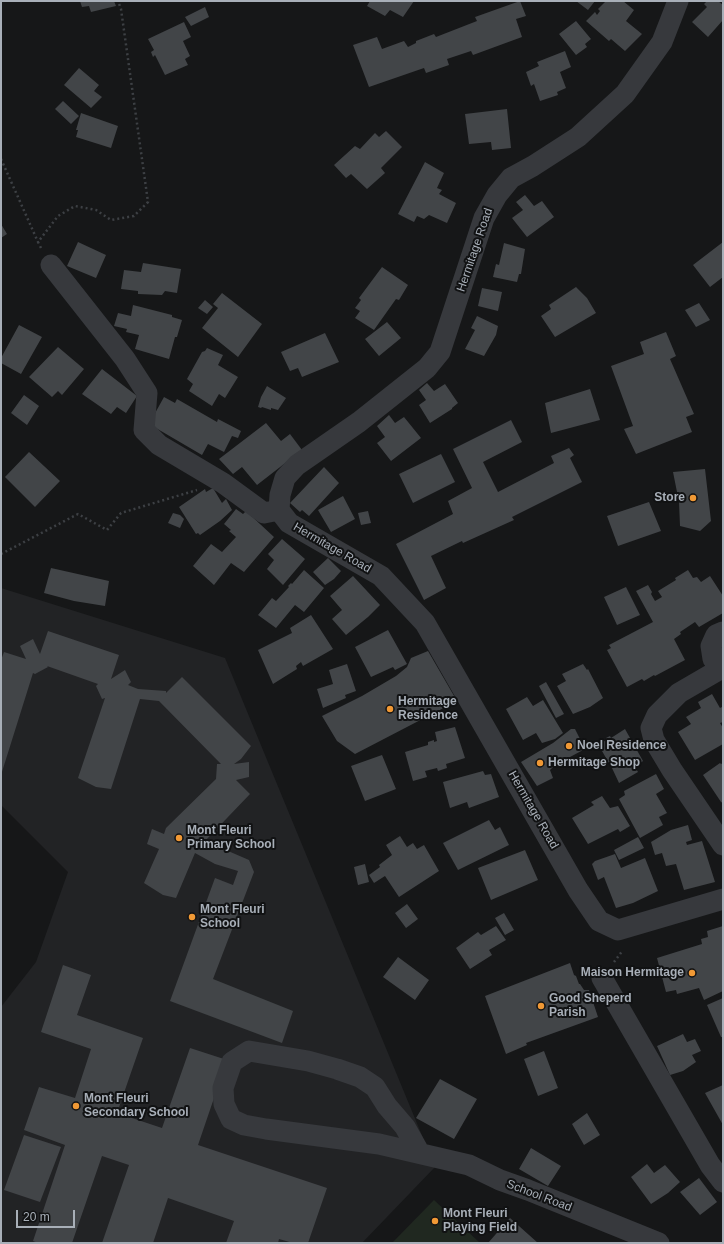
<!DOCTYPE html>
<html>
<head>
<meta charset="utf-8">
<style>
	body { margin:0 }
	#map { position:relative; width:724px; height:1244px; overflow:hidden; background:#161718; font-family:Arial,sans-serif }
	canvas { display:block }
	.frame { position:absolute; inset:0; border:2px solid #a8afb8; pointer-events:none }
	.scale { position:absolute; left:16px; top:1210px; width:59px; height:18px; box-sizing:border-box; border:2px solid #a8afb8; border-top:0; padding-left:5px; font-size:12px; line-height:14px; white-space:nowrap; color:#a8afb8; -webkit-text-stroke:3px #111213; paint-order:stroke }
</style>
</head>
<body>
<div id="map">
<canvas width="724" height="1244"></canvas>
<div class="frame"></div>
<div class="scale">20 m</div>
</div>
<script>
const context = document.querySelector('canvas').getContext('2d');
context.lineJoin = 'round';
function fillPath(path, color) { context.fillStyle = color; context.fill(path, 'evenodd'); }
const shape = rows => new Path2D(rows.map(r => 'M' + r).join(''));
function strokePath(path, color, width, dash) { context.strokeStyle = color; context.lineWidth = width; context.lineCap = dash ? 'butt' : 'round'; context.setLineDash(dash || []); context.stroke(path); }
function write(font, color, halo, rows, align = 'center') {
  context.font = font + ' Arial,sans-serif'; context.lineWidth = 4; context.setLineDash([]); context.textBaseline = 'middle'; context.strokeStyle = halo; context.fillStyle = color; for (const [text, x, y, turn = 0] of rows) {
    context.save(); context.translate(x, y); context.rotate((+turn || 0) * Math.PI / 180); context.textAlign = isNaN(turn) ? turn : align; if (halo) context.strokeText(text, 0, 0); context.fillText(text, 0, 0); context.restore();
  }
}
const built = shape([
	[1,588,225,658,435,1167,362,1243,1,1243,1,1007,36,962,68,872,1,805]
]);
const green = shape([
	[434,1200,480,1243,392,1243]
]);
const building = shape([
	[80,1,114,1,116,6,91,12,89,6,82,7],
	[370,1,414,1,403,17,390,10,385,16,367,6],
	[520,1,526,16,516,19,522,37,473,55,471,51,447,59,449,65,426,73,424,68,369,87,353,45,377,37,382,49,404,41,408,47,416,43,416,41,434,34,436,37,477,21,475,17],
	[576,1,595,1,588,10],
	[606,1,623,1,634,10,626,21,642,34,625,51,611,39,609,41,586,21,595,12,597,15,600,11,598,9],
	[707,1,718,1,723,5,723,20,708,37,692,22,707,7,704,4],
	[205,7,209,17,191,26,185,17],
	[576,21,591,39,585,44,587,47,576,55,559,34],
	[184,22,191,37,183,41,190,56,185,59,188,65,165,75,155,55,153,57,151,52,154,50,148,39],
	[565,51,571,67,560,72,566,88,557,92,558,95,540,101,534,84,531,86,526,72,539,66,537,62],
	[79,68,99,85,94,91,102,97,91,108,64,85],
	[63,101,79,116,71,124,55,109],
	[507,109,511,148,492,150,491,142,469,144,465,114],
	[81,113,118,126,111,148,76,137,78,130,76,130],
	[386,131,402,147,381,168,385,173,367,189,351,174,346,178,334,165,355,146,360,149,375,133,379,137],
	[425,162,444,173,437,188,442,190,439,194,456,203,447,223,429,215,424,219,417,216,414,222,398,214],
	[525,195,534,206,542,201,554,217,527,237,512,218,523,210,516,202],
	[1,224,7,234,1,238],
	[78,242,106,255,96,278,67,266],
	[723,242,723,277,710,287,693,265],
	[504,243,525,249,521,274,519,274,517,282,493,277,496,264,499,265],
	[143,263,181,269,177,293,165,291,162,295,138,294,138,291,121,289,124,270,141,272],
	[382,267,408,285,399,300,396,299,374,330,355,318,360,311,355,308,361,300,359,298],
	[576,287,587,298,596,313,555,337,541,316,551,309,549,305],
	[482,288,502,292,498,311,478,306],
	[222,293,262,324,238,357,202,328,218,308,213,304],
	[205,300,213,307,207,314,198,308],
	[699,303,710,320,696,327,685,310],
	[133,305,172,315,172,317,182,320,177,337,175,337,169,359,135,349,139,335,126,332,127,329,114,326,118,313,131,316],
	[477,316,498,326,496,335,484,356,465,349,475,330,471,328],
	[387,322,401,338,379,356,365,339],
	[19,325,42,337,21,374,1,363,1,358],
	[666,332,676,356,670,359,694,414,686,417,692,432,636,454,624,429,633,426,611,366,644,354,640,342],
	[325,333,339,362,302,377,298,368,290,371,281,352],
	[58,347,84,369,62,395,58,391,52,397,29,377],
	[207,348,223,355,218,365,238,377,225,398,219,394,212,406,189,391,193,384,187,379,202,352,205,351],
	[102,369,137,396,126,413,117,407,111,414,82,394],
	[427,383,434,391,445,384,458,403,452,408,452,409,430,423,419,405,426,400,419,390],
	[267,386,286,398,278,410,271,408,271,410,262,407,261,408,258,407,261,397],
	[590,389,600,420,551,433,545,403],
	[24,395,39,406,27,425,11,413],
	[164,397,175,403,177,399,217,422,218,419,241,431,238,438,232,436,224,452,208,444,202,455,149,424],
	[389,415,395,423,404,417,421,438,391,461,377,443,385,437,377,426],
	[511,420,522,442,483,462,498,492,554,463,551,456,569,448,574,455,570,458,582,482,512,517,514,520,463,543,462,541,431,556,446,588,424,600,396,544,453,514,448,501,472,488,453,449],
	[266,423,281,441,290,434,302,450,257,485,242,467,233,474,219,459],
	[29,452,60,481,35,507,5,477],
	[441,454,455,482,413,503,399,474],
	[324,467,339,483,309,516,302,510,300,512,290,503],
	[705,469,711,521,700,531,680,526,679,502,673,472],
	[213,488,222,503,226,499,232,510,220,521,200,535,198,533,196,534,179,507,205,489,206,492],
	[343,496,355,519,331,532,318,510],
	[649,502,661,531,618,546,607,516],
	[236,509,243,514,246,511,274,537,244,572,231,563,214,585,193,566,211,544,222,552,236,537,229,531,231,530,224,524],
	[368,511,371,523,361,525,358,513],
	[173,513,180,515,184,519,180,528,168,523],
	[282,539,305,559,283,585,267,569,274,560,268,554],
	[328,558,341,571,334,579,325,585,313,572],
	[51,568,109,581,105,606,74,601,44,593],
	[304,570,324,588,304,612,295,605,276,628,258,615,272,598,276,601,289,587,288,586,291,583,292,584],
	[688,570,693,578,697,577,701,582,710,576,723,596,723,613,699,627,695,622,680,632,681,634,674,639,685,660,655,676,654,675,644,681,642,679,627,687,607,650,611,648,609,645,653,622,636,591,648,585,652,592,651,594,655,601,662,597,658,591,676,580,675,578],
	[353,576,380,605,368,617,346,635,332,619,342,610,330,596],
	[626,587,640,615,617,625,604,597],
	[311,615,333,649,303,666,301,662,296,666,297,669,273,684,258,650,292,633,290,628],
	[388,630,407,664,395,670,393,667,371,677,355,647],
	[48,631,119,655,111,679,125,670,131,682,128,685,138,689,166,691,166,693,182,677,251,746,241,759,234,764,249,762,249,777,236,780,250,794,205,841,249,860,254,872,213,979,293,1011,282,1043,170,1001,215,878,233,885,238,871,215,864,195,853,176,898,163,895,144,883,159,849,147,844,152,829,164,834,166,828,216,779,217,764,221,764,159,701,140,699,111,789,96,787,78,778,105,698,102,699,96,686,98,684,47,666,48,667,35,674,33,673,1,775,1,660,4,652,26,659,20,646,33,639,40,654],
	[428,651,457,701,355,754,337,741,322,716,362,696,396,676,407,667,411,658],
	[347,664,356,691,345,695,346,698,323,708,317,689,333,684,329,670],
	[583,664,587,670,588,669,603,698,590,707,573,714,557,686,566,681,562,674],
	[546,682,564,714,556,718,539,686],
	[712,694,720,708,722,707,723,709,723,722,720,723,723,728,723,744,695,760,678,732,691,724,686,717,701,708,698,702],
	[527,697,533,706,543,700,563,733,555,739,542,743,536,733,523,740,506,709],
	[455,727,465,758,446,764,447,768,438,771,437,768,425,771,427,777,413,781,405,752,428,745,428,742,434,740,434,742,437,741,435,732],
	[571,729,575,729,585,749,555,765,550,770,553,778,537,786,521,762,553,743],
	[625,729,643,761,635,767,638,772,619,783,612,768,618,765,616,762,610,765,598,744,607,740,606,738,610,736,611,738],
	[382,755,396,789,365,801,351,766],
	[720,763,721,764,723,763,723,803,721,802,703,775],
	[483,771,485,775,491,774,499,797,469,808,467,802,450,808,443,782],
	[656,774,664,789,656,794,667,813,659,817,663,825,640,838,619,799,625,795,624,791],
	[602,796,610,808,618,806,630,826,620,832,618,829,588,844,572,818,594,805,591,802],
	[489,820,495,830,500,827,509,845,458,870,443,843],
	[688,825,692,840,686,842,687,845,702,841,715,882,684,890,676,864,666,866,662,853,655,855,651,842,671,830],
	[400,836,407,847,413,843,417,849,424,845,439,871,399,897,385,876,374,883,369,875,380,867,379,865,392,855,386,845],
	[638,837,644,848,619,860,614,850],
	[525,850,538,880,491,900,478,868],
	[615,854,621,868,645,858,658,891,633,903,616,908,604,877,598,880,592,864,595,861],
	[365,864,369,882,358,885,354,867],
	[407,904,418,919,406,928,395,913],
	[504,913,514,930,505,935,495,918],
	[496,926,506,940,489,950,492,955,470,969,456,948,478,932,481,935],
	[723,926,723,991,704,1000,699,988,677,994,676,990,666,992,657,958,702,944,701,939,708,937,707,931],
	[398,957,429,980,415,1000,383,977],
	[570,963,574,975,576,976,579,984,580,984,584,990,589,990,598,1017,526,1043,527,1045,506,1054,485,996],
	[63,965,91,975,77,1015,143,1038,117,1113,162,1128,190,1048,227,1060,198,1145,327,1188,308,1243,293,1243,279,1239,278,1243,226,1243,234,1221,168,1198,153,1243,102,1243,129,1165,102,1156,72,1243,38,1243,33,1241,65,1145,24,1130,39,1087,75,1098,91,1049,41,1032],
	[723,998,723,1037,721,1037,707,1005],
	[683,1034,687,1042,695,1039,701,1051,692,1055,696,1062,683,1071,670,1075,657,1046],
	[544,1051,558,1088,538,1096,524,1059],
	[440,1079,477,1099,454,1139,416,1118],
	[723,1085,723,1125,705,1093],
	[587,1113,600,1135,584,1145,572,1124],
	[24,1135,61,1147,40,1202,4,1190],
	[531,1148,561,1166,548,1186,519,1169],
	[647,1164,654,1173,665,1165,680,1182,668,1193,651,1204,631,1177],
	[699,1178,717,1202,700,1215,680,1192],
	[510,1218,538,1243,488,1243]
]);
const path = shape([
	[1,159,38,242],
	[41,248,38,242,58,216,75,206,96,210,111,220,134,216,148,202,121,9,118,1],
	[1,554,78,514,107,530,121,513,197,490],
	[614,962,623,950]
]);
const minor = shape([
	[678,1,662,42,625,94,578,137,533,166,511,178,497,195,484,218,440,352,427,368,359,422,297,465,285,478,280,495,279,510,289,523,381,576,425,623,578,890,599,921,618,930,723,899],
	[51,265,125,359,147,393,144,430,159,445,223,483,264,513,279,510],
	[723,632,716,635,711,646,713,659,723,668],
	[722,668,679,693,657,715,651,728,654,740,672,770,723,845],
	[602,978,710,1165,723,1182],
	[419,1152,405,1127,387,1106,375,1087,360,1077,337,1069,308,1061,249,1051,232,1062,223,1088,224,1104,231,1119,244,1125,266,1129,379,1144,469,1165,500,1180,528,1190,659,1243]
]);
const markers = [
	[693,498,4,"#f19935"],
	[390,709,4,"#f19935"],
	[569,746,4,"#f19935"],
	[540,763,4,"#f19935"],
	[179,838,4,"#f19935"],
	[192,917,4,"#f19935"],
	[692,973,4,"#f19935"],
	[541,1006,4,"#f19935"],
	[76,1106,4,"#f19935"],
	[435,1221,4,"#f19935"]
];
const streetNames = [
	["Hermitage Road",475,250,-71],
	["Hermitage Road",332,548,30],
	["Hermitage Road",533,810,60],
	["School Road",539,1196,21]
];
const poiNames = [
	["Store",685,498,"right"],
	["Hermitage",398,702],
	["Residence",398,716],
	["Noel Residence",577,746],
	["Hermitage Shop",548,763],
	["Mont Fleuri",187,831],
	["Primary School",187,845],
	["Mont Fleuri",200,910],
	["School",200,924],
	["Maison Hermitage",684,973,"right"],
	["Good Sheperd",549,999],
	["Parish",549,1013],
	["Mont Fleuri",84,1099],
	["Secondary School",84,1113],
	["Mont Fleuri",443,1214],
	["Playing Field",443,1228]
];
fillPath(built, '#222325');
fillPath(green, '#202820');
fillPath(building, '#424548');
strokePath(path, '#3d4044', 2.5, [2, 3]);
strokePath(minor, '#37393d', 21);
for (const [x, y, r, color] of markers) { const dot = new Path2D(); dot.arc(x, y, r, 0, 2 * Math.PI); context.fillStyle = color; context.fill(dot); strokePath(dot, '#111213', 1.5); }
write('12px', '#a8afb8', '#111213', streetNames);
write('bold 12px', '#a8afb8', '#111213', poiNames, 'left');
</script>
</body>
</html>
